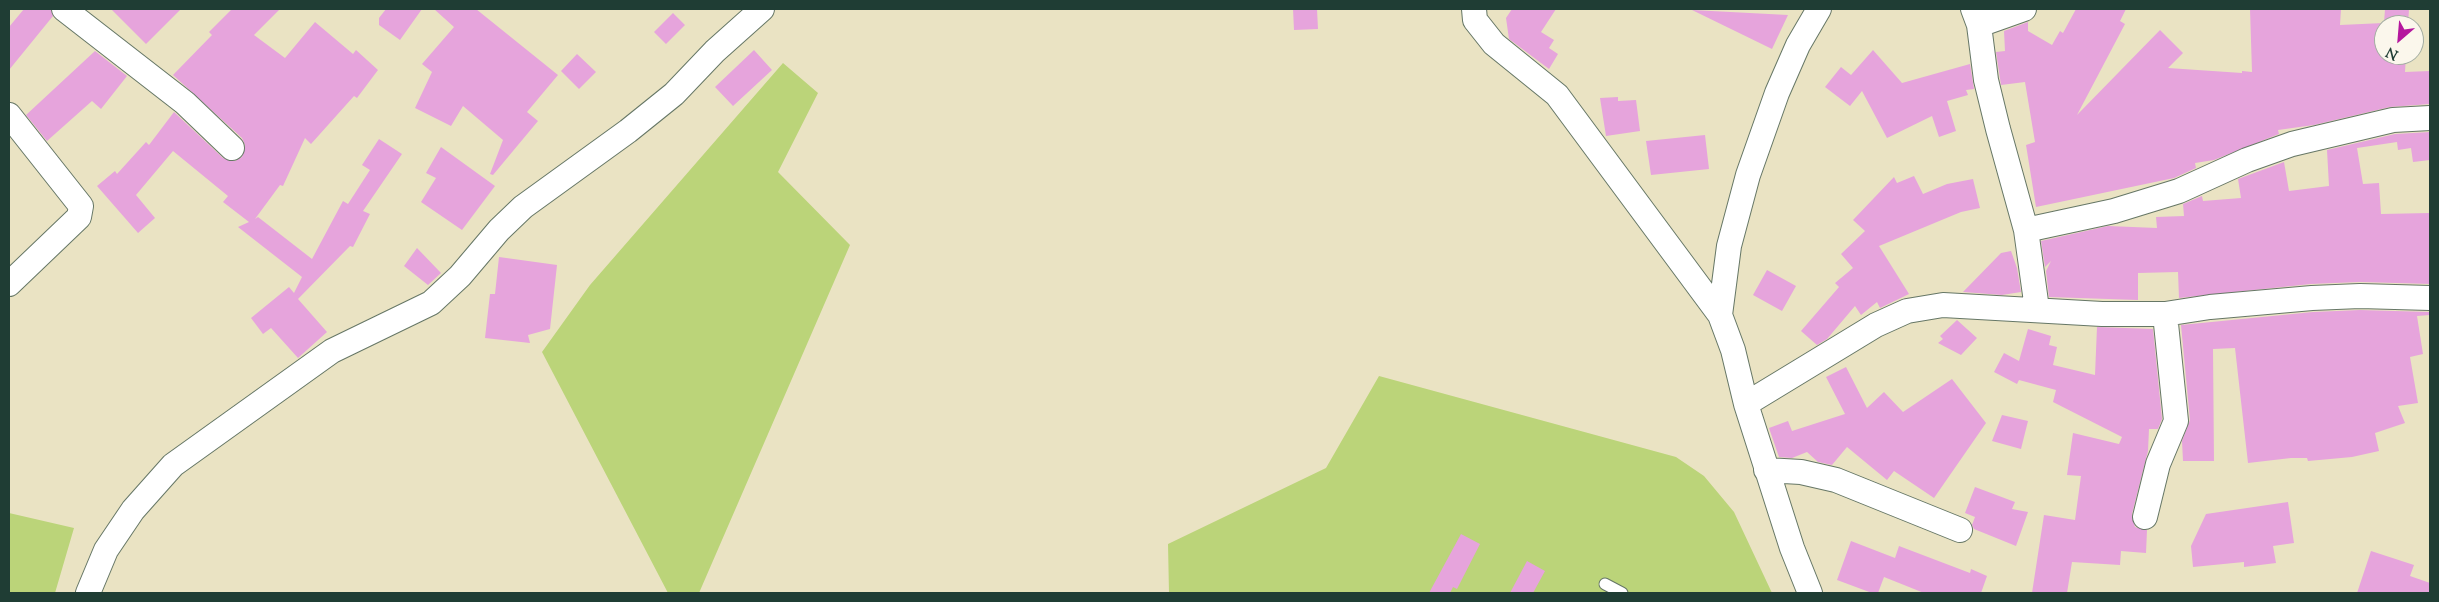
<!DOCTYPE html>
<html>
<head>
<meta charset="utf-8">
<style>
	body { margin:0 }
	#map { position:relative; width:2439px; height:602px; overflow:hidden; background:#eae3c3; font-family:"Sorts Mill Goudy",serif }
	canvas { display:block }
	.frame { position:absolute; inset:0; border:10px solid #1f3d34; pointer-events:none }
	.north { position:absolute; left:2374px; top:15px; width:50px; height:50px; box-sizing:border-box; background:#fbf7ec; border:1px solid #a3ada2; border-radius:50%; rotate:207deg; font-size:14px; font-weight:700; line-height:20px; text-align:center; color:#1f3d34 }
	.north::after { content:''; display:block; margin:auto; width:18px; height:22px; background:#b5179e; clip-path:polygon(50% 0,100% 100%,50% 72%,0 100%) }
</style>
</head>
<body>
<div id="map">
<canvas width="2439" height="602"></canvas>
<div class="frame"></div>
<div class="north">N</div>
</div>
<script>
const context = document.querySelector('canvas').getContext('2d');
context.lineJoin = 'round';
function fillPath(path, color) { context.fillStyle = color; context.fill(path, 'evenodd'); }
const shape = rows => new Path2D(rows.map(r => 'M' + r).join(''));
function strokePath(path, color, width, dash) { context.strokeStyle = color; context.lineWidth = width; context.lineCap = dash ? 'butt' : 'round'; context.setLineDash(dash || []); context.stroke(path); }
const green = shape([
	[783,63,818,93,778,172,850,245,699,593,668,593,542,352,590,285],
	[1379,376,1676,457,1704,476,1734,512,1772,593,1169,593,1168,544,1326,468],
	[9,513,74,528,55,593,9,593]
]);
const building = shape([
	[24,9,51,9,53,16,9,70,9,27],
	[111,9,181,9,146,44],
	[232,9,280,9,254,35,285,58,315,22,353,54,356,50,378,70,357,98,354,96,311,144,305,138,283,186,280,185,255,219,258,217,312,259,343,201,348,204,370,170,362,165,379,139,402,154,363,211,370,214,353,247,350,246,298,299,327,332,298,358,271,328,263,334,251,318,289,287,294,293,302,277,238,227,249,222,223,202,228,196,173,151,136,195,155,218,138,233,97,186,115,171,117,174,146,142,149,145,174,112,223,158,235,161,242,157,245,145,242,138,173,75,212,35,209,32],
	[386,9,422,9,400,40,379,25,379,18],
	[434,9,476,9,558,75,527,112,538,121,493,175,490,174,503,140,463,106,451,126,415,108,432,72,422,64,454,27],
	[1293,9,1317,9,1318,29,1294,30],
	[1512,9,1556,9,1541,32,1554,40,1549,48,1558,54,1549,69,1509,39,1506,18],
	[2076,9,2126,9,2120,21,2125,24,2077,115,2160,30,2183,53,2168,68,2242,73,2242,71,2252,72,2250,9,2341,9,2340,25,2384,23,2385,9,2409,9,2408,25,2384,25,2384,55,2406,55,2405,72,2430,71,2430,104,2390,107,2314,125,2278,130,2279,134,2214,160,2195,163,2196,168,2174,178,2036,207,2026,145,2035,142,2025,82,2001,85,1996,52,2005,51,2004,31,2028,22,2028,31,2052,45,2060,31,2063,33],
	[1692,10,1788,15,1772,49],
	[673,13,685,25,666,44,654,32],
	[754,50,772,70,733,106,715,87],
	[1873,50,1902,83,1970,64,1974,89,1966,90,1968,95,1947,101,1956,131,1939,137,1932,116,1887,138,1862,91,1850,106,1825,87,1841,67,1851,75],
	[95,51,127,76,101,109,92,101,47,141,26,115],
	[577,54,596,72,579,89,561,71],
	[1618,97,1618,101,1636,100,1640,131,1606,136,1600,98],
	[2430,132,2430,160,2413,162,2411,148,2398,150,2397,142,2357,148,2363,184,2379,183,2381,214,2430,213,2430,284,2360,282,2311,284,2179,298,2178,272,2138,273,2138,300,2049,297,2046,271,2051,261,2045,267,2041,241,2108,226,2157,228,2156,217,2184,216,2183,204,2202,196,2203,201,2241,198,2238,179,2284,162,2289,191,2329,186,2327,150,2395,134],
	[1705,135,1709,169,1651,175,1646,141],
	[441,147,495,186,462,230,421,202,436,178,426,173],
	[1914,176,1923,194,1947,184,1973,179,1980,208,1961,212,1879,246,1909,294,1880,308,1877,302,1861,315,1855,306,1827,339,1817,345,1801,331,1839,287,1835,283,1853,268,1841,254,1865,231,1853,220,1894,177,1897,183],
	[417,248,441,273,428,285,404,266],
	[2011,251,2017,268,2021,292,2002,295,1963,292,2001,253],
	[499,257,557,265,550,329,528,335,530,343,485,338,490,294,495,294],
	[1767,270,1796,286,1782,311,1753,295],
	[2360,310,2430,312,2430,315,2417,316,2423,354,2410,357,2418,403,2398,406,2405,423,2375,433,2379,451,2352,457,2308,461,2307,458,2291,458,2248,463,2235,348,2213,349,2214,461,2183,461,2182,441,2190,420,2181,325,2313,312],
	[1957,320,1977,338,1961,355,1938,343,1943,339,1940,336],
	[2097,327,2153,329,2162,419,2158,429,2149,429,2148,451,2132,514,2135,527,2147,530,2146,553,2121,551,2120,565,2072,562,2067,593,2032,593,2044,515,2075,520,2081,476,2067,475,2073,433,2119,444,2122,437,2053,402,2056,390,2019,380,2017,384,1994,372,2004,353,2019,361,2028,329,2051,336,2049,345,2057,347,2053,365,2095,375],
	[1846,367,1867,408,1884,392,1903,412,1952,379,1986,423,1934,498,1894,471,1887,480,1847,447,1832,465,1818,462,1807,452,1792,458,1779,457,1769,428,1788,421,1792,431,1845,414,1826,377],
	[2002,415,2028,421,2021,449,1992,441],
	[1975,487,2015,502,2012,509,2028,512,2016,546,1974,529,1972,525,1975,517,1965,513],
	[2288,502,2294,543,2273,546,2276,563,2244,567,2244,562,2193,567,2191,546,2206,514],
	[1461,534,1480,544,1457,589,1453,587,1450,593,1429,593],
	[1851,541,1895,558,1899,546,1970,573,1971,569,1987,576,1981,593,1924,593,1884,577,1878,593,1872,593,1837,580],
	[2371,551,2414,565,2410,576,2430,583,2430,593,2357,593],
	[1527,561,1545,571,1533,593,1510,593]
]);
const lane = shape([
	[1605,584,1622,593]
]);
const street = shape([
	[64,9,185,103,232,148],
	[1474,9,1475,20,1494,44,1557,95,1720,315,1733,350,1746,404],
	[1973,9,1979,25,1986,80,1998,129,2026,230,2037,309],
	[1979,25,2024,9],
	[9,115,81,206,79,217,9,284],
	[2026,230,2114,211,2179,191,2247,160,2292,144,2393,120,2430,118],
	[1720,315,1729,246,1748,175,1777,93,1798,45,1819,9],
	[1766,470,1801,472,1836,480,1960,530],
	[2145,517,2158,464,2176,421,2165,314],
	[88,593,106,550,133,510,173,465,332,351,431,303,460,276,499,230,523,207,628,131,674,94,715,51,762,9],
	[1810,593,1792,548,1746,404,1876,325,1907,311,1943,305,2102,314,2165,314,2210,307,2312,298,2360,296,2430,298]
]);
fillPath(green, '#bbd479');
fillPath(building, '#e6a4dc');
strokePath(lane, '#676', 13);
strokePath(street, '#676', 26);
strokePath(lane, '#fff', 11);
strokePath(street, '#fff', 24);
</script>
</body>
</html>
